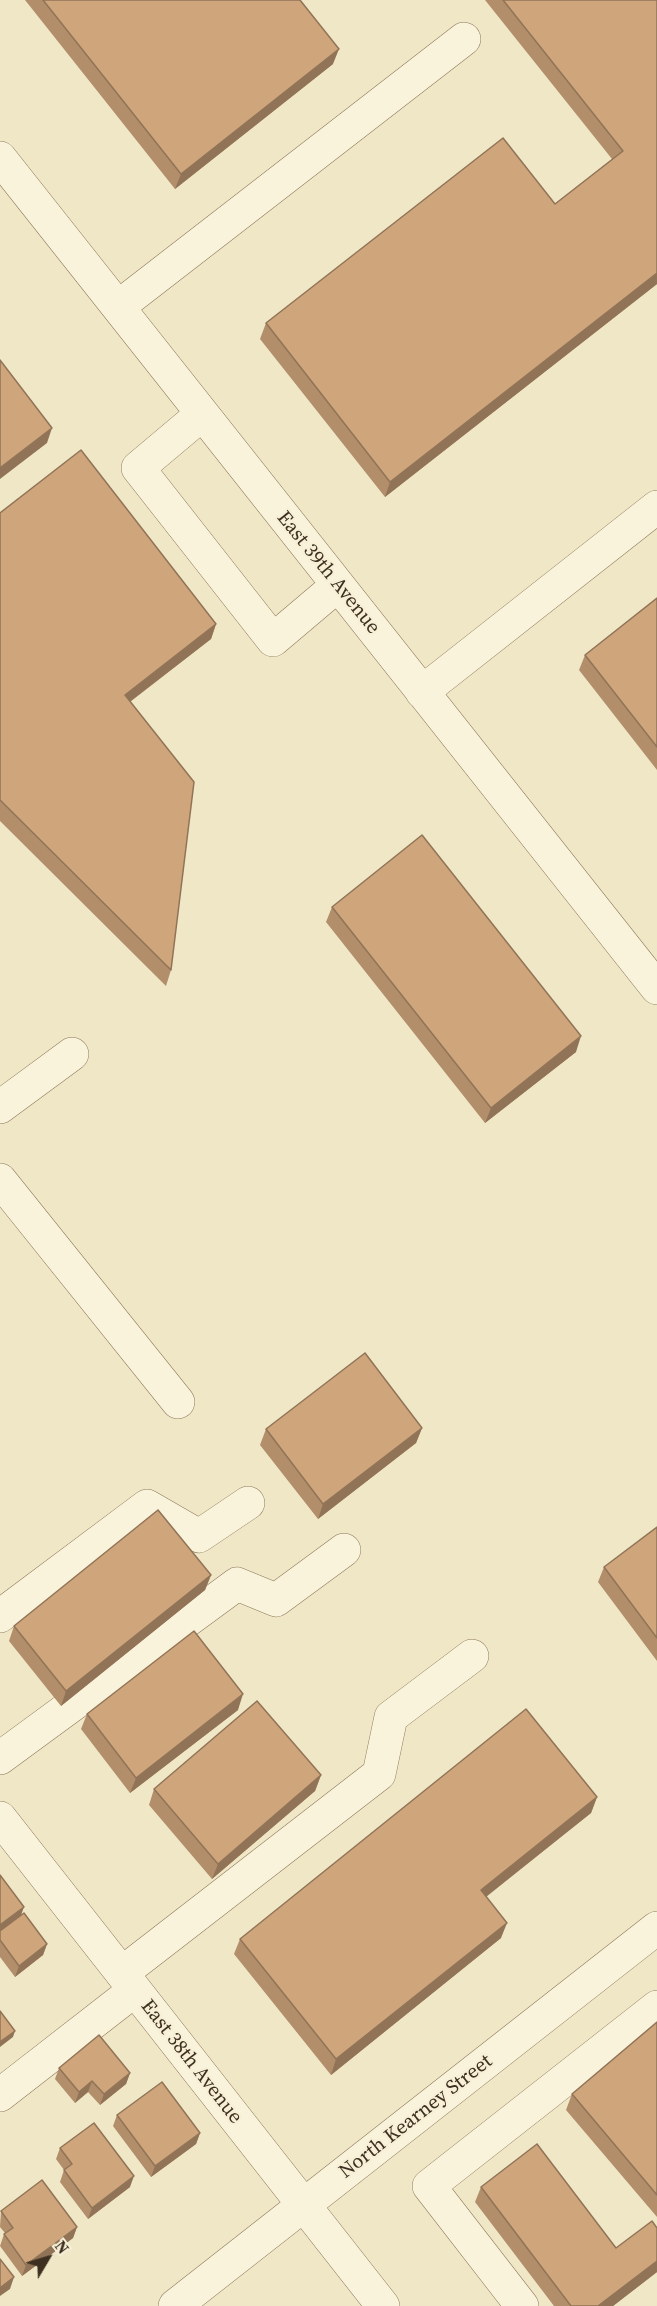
<!DOCTYPE html>
<html>
<head>
<meta charset="utf-8">
<style>
	body { margin:0 }
	#map { position:relative; width:657px; height:2306px; overflow:hidden; background:#f0e7c7; font-family:"Source Serif 4",serif }
	canvas { display:block }
	.north { position:absolute; left:18px; top:2228px; width:60px; height:60px; -webkit-text-stroke:4px #f7f0d7; paint-order:stroke; rotate:52deg; font-size:16px; font-weight:700; line-height:24px; text-align:center; color:#3d3020 }
	.north::after { content:''; display:block; margin:auto; width:21px; height:27px; background:#3d3020; clip-path:polygon(50% 0,100% 100%,50% 72%,0 100%) }
</style>
</head>
<body>
<div id="map">
<canvas width="657" height="2306"></canvas>
<div class="north">N</div>
</div>
<script>
const context = document.querySelector('canvas').getContext('2d');
context.lineJoin = 'round';
const shape = rows => new Path2D(rows.map(r => 'M' + r).join(''));
function strokePath(path, color, width, dash) { context.strokeStyle = color; context.lineWidth = width; context.lineCap = dash ? 'butt' : 'round'; context.setLineDash(dash || []); context.stroke(path); }
function fillPath(path, color) { context.fillStyle = color; context.fill(path, 'evenodd'); }
function write(font, color, halo, rows, align = 'center') {
  context.font = font + ' "Source Serif 4",serif'; context.lineWidth = 4.5; context.setLineDash([]); context.textBaseline = 'middle'; context.strokeStyle = halo; context.fillStyle = color; for (const [text, x, y, turn = 0] of rows) {
    context.save(); context.translate(x, y); context.rotate((+turn || 0) * Math.PI / 180); context.textAlign = isNaN(turn) ? turn : align; if (halo) context.strokeText(text, 0, 0); context.fillText(text, 0, 0); context.restore();
  }
}
const minor = shape([
	[0,158,657,988],
	[118,307,464,39],
	[201,415,138,468,273,640,338,585],
	[422,692,657,507],
	[0,1107,72,1054],
	[0,1180,178,1402],
	[0,1616,147,1506,199,1536,248,1503],
	[0,1758,237,1584,276,1600,344,1550],
	[0,1818,383,2306],
	[122,1973,379,1774,391,1717,472,1656],
	[0,2095,135,1990],
	[175,2306,657,1928],
	[522,2306,429,2186,657,2007]
]);
const wall = shape([
	[25,0,300,0,333,64,175,189],
	[485,0,657,0,657,284,385,497,260,339,266,323,555,204,612,159],
	[0,513,216,624,211,639,130,702,171,970,166,986,0,821],
	[657,598,657,770,579,670,585,655],
	[332,907,576,1052,485,1123,326,922],
	[422,1428,416,1443,318,1519,260,1445,266,1429],
	[657,1527,657,1661,598,1582,604,1567],
	[211,1575,205,1590,61,1706,9,1641,14,1626],
	[238,1710,130,1793,81,1729,87,1714],
	[321,1775,315,1791,212,1879,149,1805,154,1789],
	[597,1797,591,1813,486,1896,501,1938,331,2075,234,1954,240,1939],
	[0,1875,21,1916,47,1944,43,1955,15,1977,0,1957],
	[657,2022,657,2217,566,2110,572,2094],
	[59,2068,130,2073,126,2084,100,2105,88,2092,75,2103,55,2079],
	[117,2115,200,2133,196,2144,151,2177,113,2126],
	[60,2148,130,2187,88,2219,60,2182,64,2170,56,2159],
	[481,2187,616,2248,657,2228,657,2272,613,2306,554,2306,475,2202],
	[1,2211,77,2227,73,2238,22,2276,0,2246,4,2234,5,2233,0,2227]
]);
const shadedWall = shape([
	[339,49,333,64,175,189,181,174],
	[657,273,657,284,385,497,390,482],
	[52,428,47,443,0,479,0,468],
	[216,624,211,639,119,710,125,695],
	[581,1036,576,1052,485,1123,491,1108],
	[422,1428,416,1443,318,1519,323,1504],
	[211,1575,205,1590,61,1706,66,1691],
	[243,1694,238,1710,130,1793,136,1778],
	[321,1775,315,1791,212,1879,218,1864],
	[597,1797,591,1813,476,1905,481,1890],
	[24,1907,20,1918,0,1933,0,1925],
	[507,1923,501,1938,331,2075,336,2059],
	[47,1944,43,1955,15,1977,19,1966],
	[15,2031,13,2037,0,2047,0,2042],
	[130,2073,126,2084,100,2105,104,2094],
	[92,2081,88,2092,75,2103,79,2092],
	[200,2133,196,2144,151,2177,155,2166],
	[134,2176,130,2187,88,2219,92,2208],
	[77,2227,73,2238,22,2276,26,2265],
	[657,2261,657,2272,613,2306,598,2306],
	[14,2277,10,2289,0,2296,0,2288]
]);
const building = shape([
	[43,0,300,0,339,49,181,174,43,0],
	[503,0,657,0,657,273,390,482,266,323,503,138,555,204,623,151,503,0],
	[0,360,52,428,0,468,0,360],
	[81,450,216,624,125,695,194,782,171,970,0,800,0,513,81,450],
	[657,598,657,747,585,655,657,598],
	[422,835,581,1036,491,1108,332,907,422,835],
	[365,1353,422,1428,323,1504,266,1429,365,1353],
	[158,1510,211,1575,66,1691,14,1626,158,1510],
	[657,1527,657,1638,604,1567,657,1527],
	[194,1631,243,1694,136,1778,87,1714,194,1631],
	[257,1701,321,1775,218,1864,154,1789,257,1701],
	[526,1709,597,1797,481,1890,507,1923,336,2059,240,1939,526,1709],
	[0,1875,24,1907,0,1925,0,1875],
	[24,1913,47,1944,19,1966,0,1940,0,1931,24,1913],
	[0,2011,15,2031,0,2042,0,2011],
	[657,2022,657,2195,572,2094,657,2022],
	[99,2035,130,2073,104,2094,92,2081,79,2092,59,2068,99,2035],
	[162,2082,200,2133,155,2166,117,2115,162,2082],
	[94,2123,134,2176,92,2208,64,2170,72,2164,60,2148,94,2123],
	[537,2144,616,2248,652,2221,657,2228,657,2261,598,2306,571,2306,481,2187,537,2144],
	[42,2180,77,2227,26,2265,4,2234,13,2228,1,2211,42,2180],
	[0,2259,14,2277,0,2288,0,2259]
]);
const streetNames = [
	["East 39th Avenue",328,573,51],
	["East 38th Avenue",191,2062,52],
	["North Kearney Street",416,2117,-38]
];
strokePath(minor, '#8d795c', 34);
strokePath(minor, '#faf3db', 33);
fillPath(wall, '#b28e6b');
fillPath(shadedWall, '#917457');
fillPath(building, '#cfa57c');
strokePath(building, '#917457', 1.5);
write('20px', '#3d3020', '#f7f0d7', streetNames);
</script>
</body>
</html>
